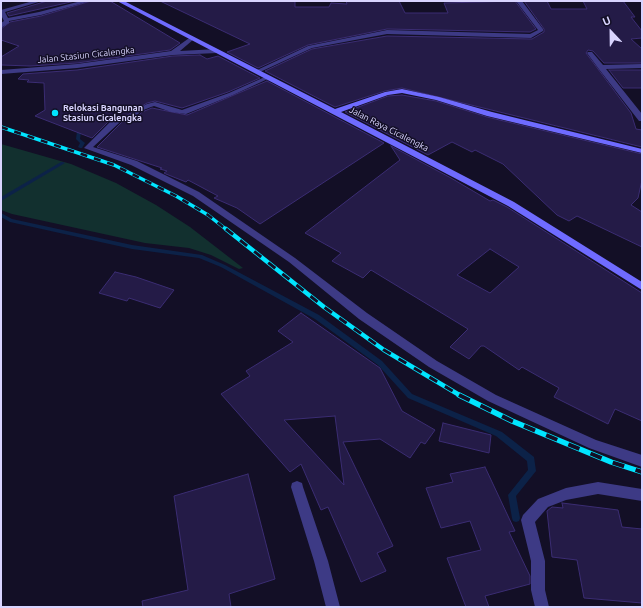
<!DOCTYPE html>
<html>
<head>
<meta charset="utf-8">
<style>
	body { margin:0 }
	#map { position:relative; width:643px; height:608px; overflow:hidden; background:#130f26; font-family:Ubuntu,sans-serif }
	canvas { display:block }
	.frame { position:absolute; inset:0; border:2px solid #d9d4ff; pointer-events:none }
	.north { position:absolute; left:591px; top:12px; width:40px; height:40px; -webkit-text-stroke:3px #130f26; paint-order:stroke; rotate:338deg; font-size:11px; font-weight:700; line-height:16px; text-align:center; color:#d9d4ff }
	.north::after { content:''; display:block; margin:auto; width:14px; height:18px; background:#d9d4ff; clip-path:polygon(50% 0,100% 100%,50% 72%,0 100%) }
</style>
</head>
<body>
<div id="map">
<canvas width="643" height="608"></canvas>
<div class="frame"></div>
<div class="north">U</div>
</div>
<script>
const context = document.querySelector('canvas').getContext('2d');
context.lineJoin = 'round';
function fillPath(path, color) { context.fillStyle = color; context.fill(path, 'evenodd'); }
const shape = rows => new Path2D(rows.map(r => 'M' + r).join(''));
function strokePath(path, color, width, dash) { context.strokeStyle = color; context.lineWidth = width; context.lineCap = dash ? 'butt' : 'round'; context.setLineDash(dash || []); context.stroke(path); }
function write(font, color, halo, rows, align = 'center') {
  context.font = font + ' Ubuntu,sans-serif'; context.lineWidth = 3; context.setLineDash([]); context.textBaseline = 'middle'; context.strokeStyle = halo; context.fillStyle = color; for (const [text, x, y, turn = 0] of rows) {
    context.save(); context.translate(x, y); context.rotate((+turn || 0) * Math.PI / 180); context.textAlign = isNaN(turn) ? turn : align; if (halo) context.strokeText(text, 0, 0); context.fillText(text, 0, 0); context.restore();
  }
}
const green = shape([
	[1,144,71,164,116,183,156,205,190,227,243,268,239,269,211,255,189,248,145,243,12,214,1,210]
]);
const stream = shape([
	[78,124,82,125,80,139,85,143,82,148,80,148,78,147,80,143,76,139,78,124],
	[61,162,63,162,65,163,1,201,1,197,61,162],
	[1,213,12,219,132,245,202,255,225,265,319,315,382,361,412,394,502,432,534,457,536,471,516,496,520,518,519,521,516,522,513,521,512,518,508,495,528,470,527,461,496,436,408,398,378,365,315,319,221,267,199,258,132,249,10,222,1,217,1,213]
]);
const building = shape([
	[47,1,75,1,9,16,7,13,47,1],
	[91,1,110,1,180,43,170,50,77,63,30,66,1,65,1,57,19,46,1,40,1,29,10,22,41,16,91,1],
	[160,1,295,1,295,7,329,7,331,3,347,4,346,1,399,1,405,13,448,13,444,3,515,1,536,29,530,32,387,29,308,45,258,68,227,52,250,44,160,1],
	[524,1,547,1,551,9,587,9,583,1,623,1,635,17,631,17,642,31,642,38,631,39,642,49,642,63,604,63,593,51,588,50,586,53,631,113,636,129,642,130,642,147,402,88,385,91,335,107,265,71,312,49,387,36,532,39,544,32,544,29,524,1],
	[200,55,207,59,218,56,260,78,228,92,182,108,155,101,147,103,126,116,117,116,111,119,92,138,35,116,45,110,44,83,27,82,29,80,18,79,23,74,77,70,173,56,200,55],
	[609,70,642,70,642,88,623,88,609,70],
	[267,81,384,143,260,224,237,208,214,198,218,196,188,180,186,182,166,174,164,173,167,171,160,169,162,168,97,147,122,122,132,122,142,112,152,108,187,115,267,81],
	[402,95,436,101,487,117,642,154,642,180,638,198,631,205,642,212,642,247,577,216,569,221,557,215,503,164,475,150,472,152,452,142,428,155,345,112,388,96,402,95],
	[391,146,451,178,490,201,493,200,507,207,642,293,642,421,615,409,608,424,554,397,559,388,522,367,519,370,484,346,481,346,469,359,450,347,468,329,371,270,363,278,332,261,341,253,305,233,400,160,391,146],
	[490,249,519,267,490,293,457,275,490,249],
	[115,272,136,277,174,290,160,308,129,298,127,301,99,293,115,272],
	[301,313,380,368,402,411,435,430,425,444,421,442,410,458,380,439,343,442,393,546,377,553,386,571,361,582,328,507,321,510,301,464,290,472,221,394,250,376,246,371,293,342,278,331,301,313],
	[335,416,344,485,284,420,335,416],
	[443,423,491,435,489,453,439,441,443,423],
	[485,467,515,531,509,532,530,576,530,584,485,596,489,607,466,607,447,558,481,550,470,521,441,528,426,488,453,482,450,474,485,467],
	[248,474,275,579,229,594,231,607,143,607,142,601,188,590,174,496,248,474],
	[562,503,618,510,622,527,642,529,642,603,584,598,577,560,552,557,547,511,552,507,563,508,562,503]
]);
const street = shape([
	[33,1,42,1,5,12,8,18,39,12,81,1,90,1,41,15,9,21,9,23,1,28,1,23,4,21,1,15,1,10,33,1],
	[516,1,522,1,543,29,543,31,531,38,387,34,312,48,260,72,255,71,308,46,387,30,530,34,538,30,516,1],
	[192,36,195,38,194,39,180,51,217,49,220,51,217,53,173,55,77,68,1,74,1,70,77,64,171,51,192,36],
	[588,52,592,52,603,65,642,64,642,68,606,69,642,114,642,121,639,121,598,68,587,53,588,52],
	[267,76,272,77,233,95,186,114,171,112,154,106,151,107,141,111,131,121,121,121,118,124,93,147,137,161,199,192,295,258,367,313,437,361,496,395,596,440,642,455,642,467,589,448,488,401,429,367,359,319,289,262,193,196,131,165,84,148,112,120,117,117,126,117,137,109,147,104,155,102,182,110,229,93,267,76],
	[297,481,302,483,303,487,328,561,340,607,326,607,314,561,291,487,292,483,297,481],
	[598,482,642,489,642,501,598,494,566,500,548,507,535,522,545,561,545,590,549,607,535,607,531,590,531,561,521,520,523,515,538,499,566,488,598,482]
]);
const secondary = shape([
	[117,1,124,1,335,109,385,92,402,89,439,97,492,112,642,149,642,153,487,116,436,100,402,93,388,95,341,112,514,202,642,282,642,290,508,206,117,1]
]);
const railFar2 = shape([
	[1,127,114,165,176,196,208,215,227,230]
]);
const railFar1 = shape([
	[226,229,324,307,384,350,461,396]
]);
const rail = shape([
	[459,395,512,421,611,462,642,472]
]);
const markers = [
	[55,113,4,"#00e5ff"]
];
const farStreetnames = [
	["Jalan Stasiun Cicalengka",86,55,-6],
	["Jalan Raya Cicalengka",389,129,27]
];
const farPoinames = [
	["Relokasi Bangunan",63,108],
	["Stasiun Cicalengka",63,118]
];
fillPath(green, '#12302f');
fillPath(stream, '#0c2248');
fillPath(building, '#241b47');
strokePath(building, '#3b2d73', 1);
fillPath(street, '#3d3a85');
fillPath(secondary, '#6f6bff');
strokePath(railFar2, '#00e5ff', 3.5);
strokePath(railFar1, '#00e5ff', 4.5);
strokePath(rail, '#00e5ff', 5.5);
strokePath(railFar2, '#130f26', 2.5, [7]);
strokePath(railFar1, '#130f26', 3, [9]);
strokePath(rail, '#130f26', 4, [12]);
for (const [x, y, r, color] of markers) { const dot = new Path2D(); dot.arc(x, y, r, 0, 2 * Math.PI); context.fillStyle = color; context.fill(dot); strokePath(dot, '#130f26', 1.5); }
write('9px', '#d9d4ff', '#130f26', farStreetnames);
write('bold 9px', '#d9d4ff', '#130f26', farPoinames, 'left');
</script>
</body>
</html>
